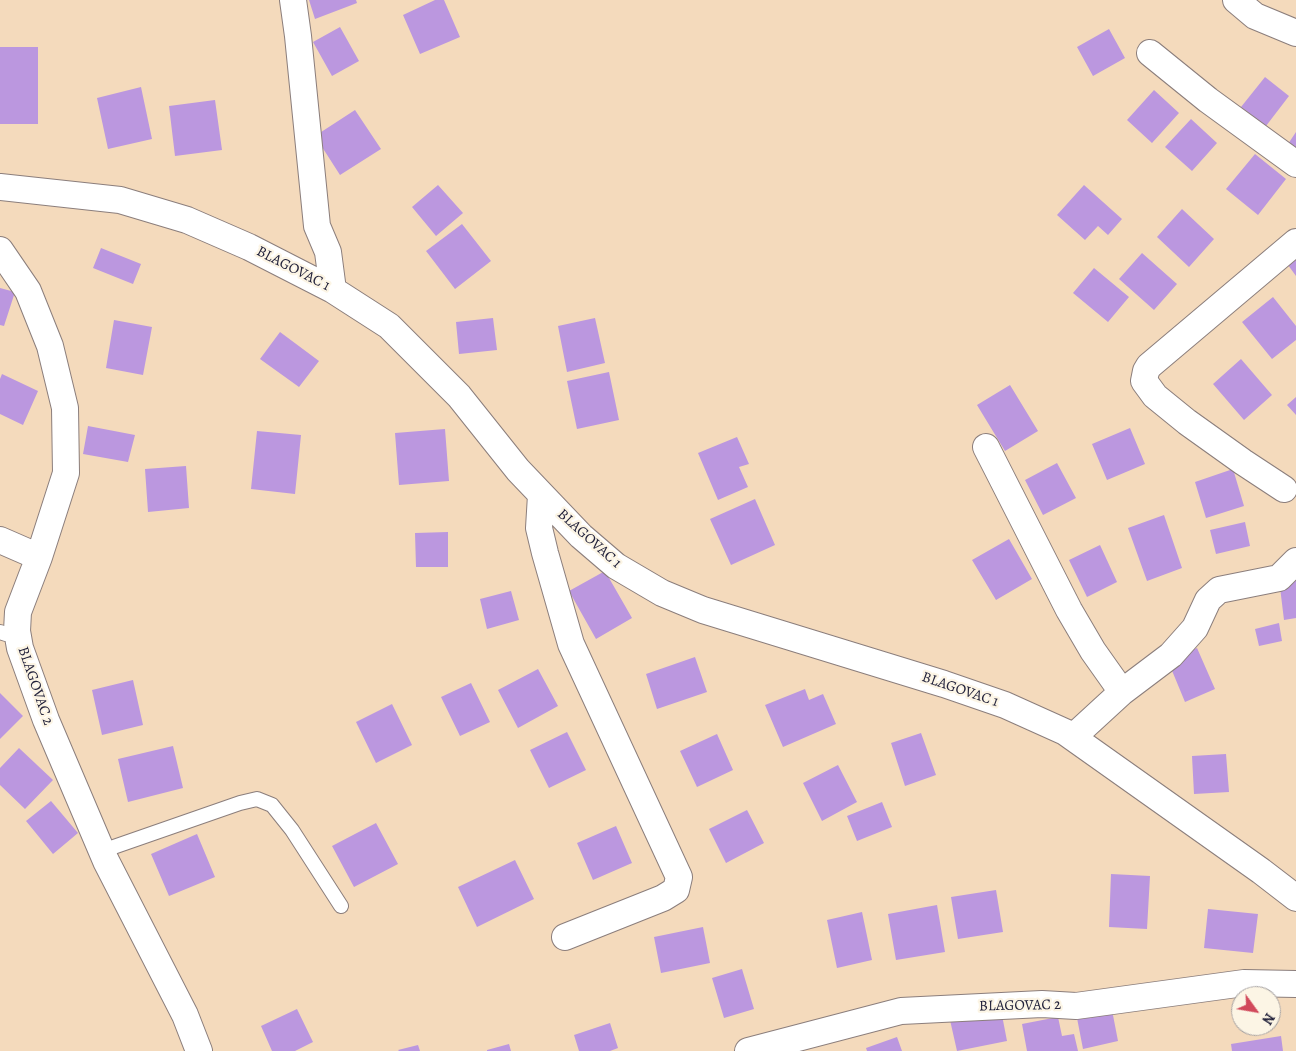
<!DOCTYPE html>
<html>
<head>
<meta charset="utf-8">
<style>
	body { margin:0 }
	#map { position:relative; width:1296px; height:1051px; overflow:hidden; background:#f4dabc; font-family:Alegreya,serif }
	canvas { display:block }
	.north { position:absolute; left:1231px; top:986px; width:50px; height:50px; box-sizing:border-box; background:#fcf5e5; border:1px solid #a5a1a1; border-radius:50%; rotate:122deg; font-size:14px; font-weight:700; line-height:20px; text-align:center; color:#22223b }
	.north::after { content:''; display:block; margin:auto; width:18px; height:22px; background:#d1495b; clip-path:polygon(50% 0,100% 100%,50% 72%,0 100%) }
</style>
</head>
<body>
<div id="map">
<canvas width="1296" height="1051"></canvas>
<div class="north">N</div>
</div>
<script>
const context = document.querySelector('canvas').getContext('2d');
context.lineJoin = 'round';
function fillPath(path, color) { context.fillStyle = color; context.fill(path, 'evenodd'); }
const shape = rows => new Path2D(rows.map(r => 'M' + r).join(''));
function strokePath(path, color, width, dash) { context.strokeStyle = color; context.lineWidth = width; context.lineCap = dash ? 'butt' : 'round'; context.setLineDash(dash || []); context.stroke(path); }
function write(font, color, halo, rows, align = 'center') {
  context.font = font + ' Alegreya,serif'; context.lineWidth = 4.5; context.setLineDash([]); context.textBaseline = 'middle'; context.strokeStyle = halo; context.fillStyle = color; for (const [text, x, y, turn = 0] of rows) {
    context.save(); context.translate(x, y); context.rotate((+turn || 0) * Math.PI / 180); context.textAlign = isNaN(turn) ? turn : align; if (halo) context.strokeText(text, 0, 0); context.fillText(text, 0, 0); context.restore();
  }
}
const building = shape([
	[309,0,356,0,357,3,315,19],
	[435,0,444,0,460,37,420,54,403,15],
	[340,27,359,61,332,76,313,42],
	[1109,29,1125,58,1093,76,1077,47],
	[0,47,38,47,38,124,0,124],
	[1265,77,1289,96,1266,126,1241,107],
	[141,87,152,139,108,149,97,98],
	[1154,90,1179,113,1152,143,1127,120],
	[215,100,222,150,175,156,169,106],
	[355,110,381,149,340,175,315,136],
	[1191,119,1217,143,1192,171,1165,147],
	[1296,132,1296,149,1288,144],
	[1255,154,1286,179,1258,215,1226,189],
	[438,185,463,213,436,236,412,207],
	[1084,185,1122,219,1108,235,1098,226,1085,240,1057,215],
	[1182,209,1214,239,1189,267,1157,237],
	[462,224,491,261,455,289,426,251],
	[101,248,141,264,133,284,93,268],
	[1142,253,1177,284,1154,310,1119,279],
	[1296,259,1296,276,1288,265],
	[1094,268,1129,297,1108,322,1073,293],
	[0,288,15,292,4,326,0,325],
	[1273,297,1296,326,1296,340,1272,359,1242,322],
	[493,318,497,350,459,354,456,322],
	[595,318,605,363,567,372,558,326],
	[114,320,152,327,143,375,106,368],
	[280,332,319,361,299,387,260,359],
	[1241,359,1272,395,1244,420,1213,384],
	[609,372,619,420,577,429,567,381],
	[2,374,38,391,23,425,0,414,0,379],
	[1010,385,1038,431,1005,451,977,405],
	[1296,397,1296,415,1287,405],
	[88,426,135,435,128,462,83,454],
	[1130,428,1145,464,1107,480,1092,444],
	[445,429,449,481,399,485,395,433],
	[257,431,301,435,295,494,251,489],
	[737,437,749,464,739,467,748,487,718,500,698,453],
	[1057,463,1076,498,1043,515,1025,480],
	[186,466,189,508,148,512,145,469],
	[1233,469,1244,506,1206,518,1195,482],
	[755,499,775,545,731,565,710,519],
	[1164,515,1182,568,1147,581,1128,528],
	[1245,522,1250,546,1216,554,1210,530],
	[448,532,448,567,416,567,415,533],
	[1009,539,1032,579,996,600,972,560],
	[1100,545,1117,582,1087,597,1069,560],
	[605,571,632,618,596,639,569,591],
	[1296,577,1296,618,1284,620,1279,579],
	[511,591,519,620,487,629,480,599],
	[1279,623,1282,641,1259,646,1255,629],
	[1197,648,1215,689,1185,702,1168,661],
	[695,657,707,692,657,709,646,674],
	[538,669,558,706,518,728,498,690],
	[133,680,143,725,102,735,92,690],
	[471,683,490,722,460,736,441,697],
	[805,689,809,700,823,694,836,724,783,747,765,705],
	[0,693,23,716,0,739],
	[392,704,412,745,376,763,356,722],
	[567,732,586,770,549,788,530,750],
	[921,733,936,775,905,786,891,743],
	[717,734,733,770,697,787,680,751],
	[173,746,183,788,128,802,118,759],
	[19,748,53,780,25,809,0,785,0,768],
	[1226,754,1229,792,1194,794,1192,756],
	[838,765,857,802,822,821,803,783],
	[51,801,78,833,53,854,26,821],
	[882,802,892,827,857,841,847,816],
	[747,810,764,843,726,863,709,829],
	[376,823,398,864,354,887,332,846],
	[616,826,632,863,593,880,577,843],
	[197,834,215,877,169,896,151,854],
	[515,860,534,899,477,927,458,887],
	[1111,874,1150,876,1147,929,1109,927],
	[996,890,1003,932,958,939,951,897],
	[937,905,945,952,896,960,888,914],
	[1208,909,1258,914,1253,953,1204,948],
	[862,912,872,960,837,968,827,920],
	[703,927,710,963,661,973,654,937],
	[742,969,754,1009,724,1018,712,978],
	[297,1009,313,1042,295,1051,272,1051,261,1026],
	[1001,1010,1007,1041,957,1051,950,1020],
	[1112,1010,1118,1041,1083,1049,1077,1018],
	[1058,1017,1062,1036,1074,1034,1078,1051,1027,1051,1022,1024],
	[610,1023,618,1048,610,1051,579,1051,574,1035],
	[1281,1036,1283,1051,1232,1051,1231,1044],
	[897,1037,902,1051,867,1051,866,1048],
	[509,1044,511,1051,487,1051,487,1050],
	[418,1045,420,1051,399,1051,398,1050]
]);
const service = shape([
	[0,632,6,634,17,631],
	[102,851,240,803,257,799,272,805,292,830,341,906]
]);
const minor = shape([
	[293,0,298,36,317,226,328,252,333,290],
	[1236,0,1255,16,1296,33],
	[1150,53,1208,100,1296,164],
	[0,187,120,200,187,220,249,247,333,290,389,326,459,396,518,470,581,536,616,566,662,593,703,610,944,684,1005,705,1065,732,1261,871,1296,898],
	[0,250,28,291,50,346,65,408,66,473,39,557,18,612,17,631,20,648,46,720,106,861,185,1015,199,1051],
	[986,447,1069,610,1093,651,1122,692],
	[1284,489,1243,462,1187,422,1155,396,1144,381,1146,371,1149,366,1296,242],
	[541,495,539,528,545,553,571,644,679,877,676,890,663,898,565,937],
	[0,540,39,557],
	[1073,737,1122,692,1171,655,1195,628,1208,600,1219,590,1279,578,1296,561],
	[748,1051,901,1011,1042,1004,1076,1006,1244,983,1296,984]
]);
const streetNames = [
	["BLAGOVAC 1",293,269,27],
	["BLAGOVAC 1",589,539,42],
	["BLAGOVAC 2",35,686,71],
	["BLAGOVAC 1",960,690,19],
	["BLAGOVAC 2",1020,1006,-1]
];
fillPath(building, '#bb97df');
strokePath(service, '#8b7e7c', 16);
strokePath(minor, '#8b7e7c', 28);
strokePath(service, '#fff', 14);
strokePath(minor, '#fff', 26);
write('15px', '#22223b', '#fcf5e5', streetNames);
</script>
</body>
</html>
